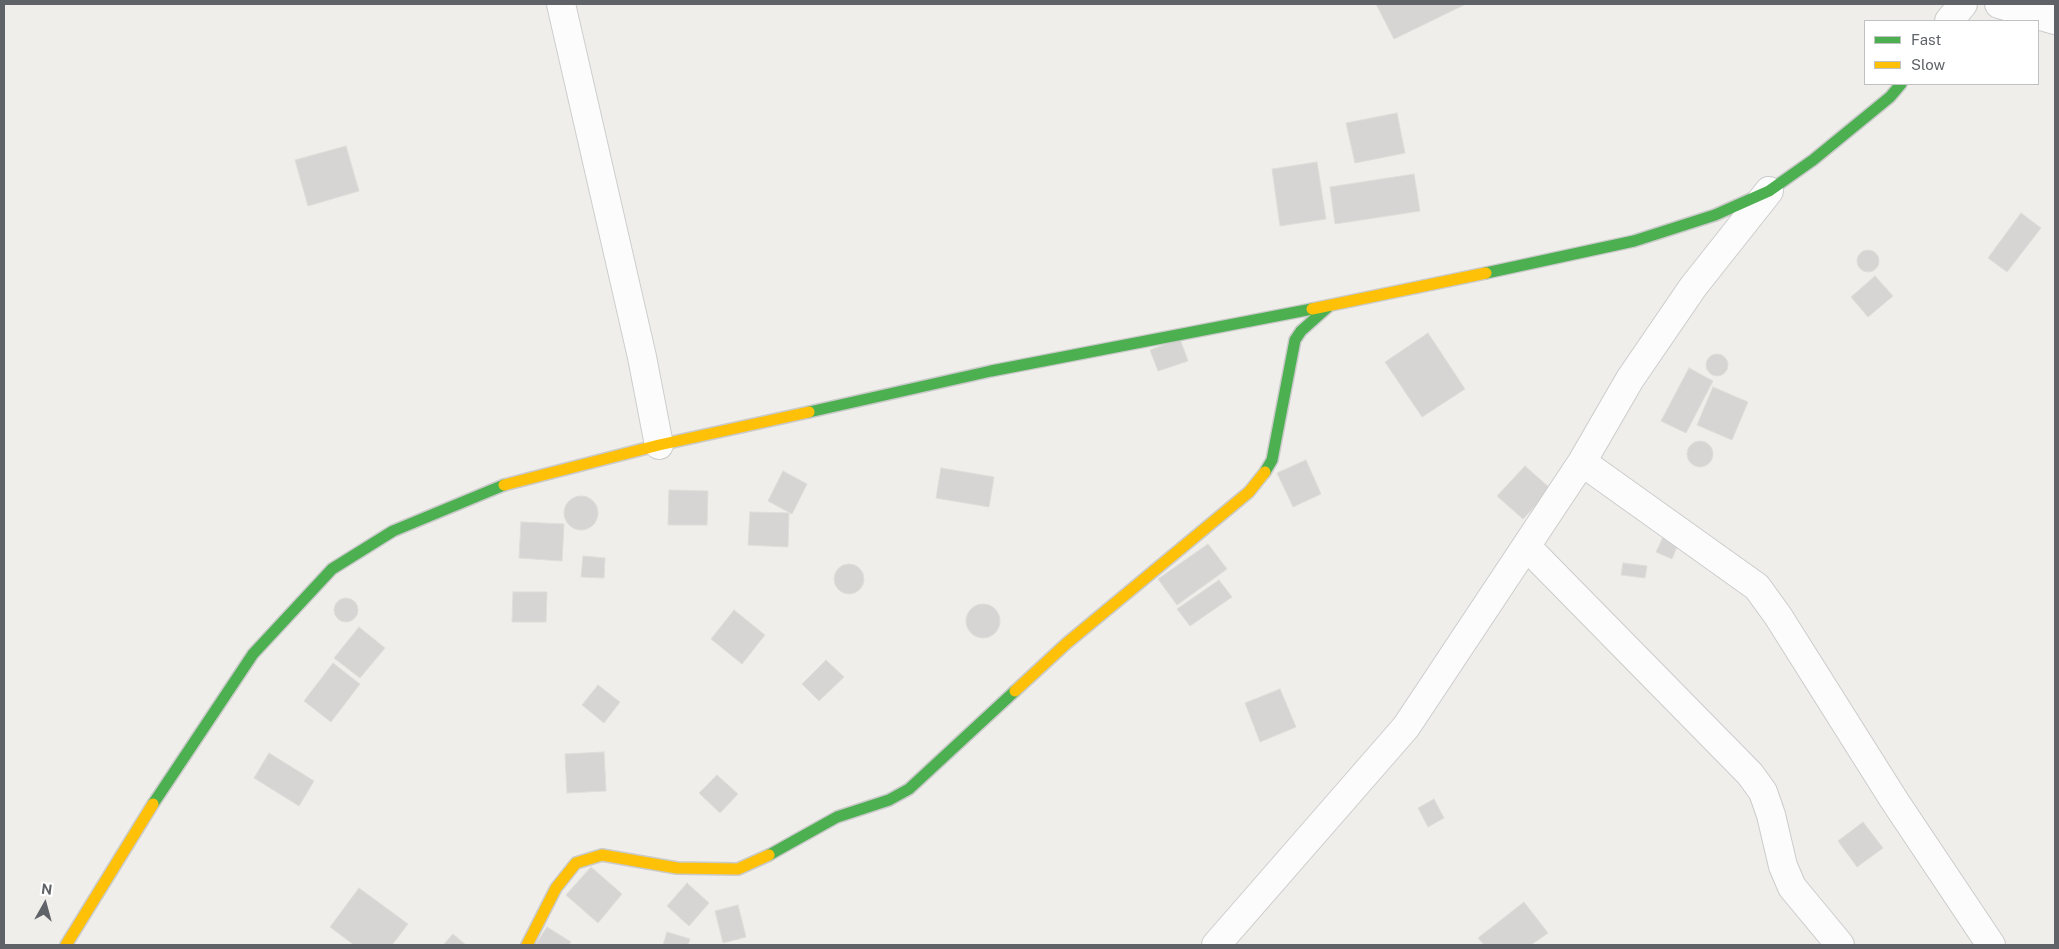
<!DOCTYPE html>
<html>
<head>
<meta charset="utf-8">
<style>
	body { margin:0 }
	#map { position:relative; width:2059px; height:949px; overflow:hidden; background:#efeeea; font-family:"Public Sans",sans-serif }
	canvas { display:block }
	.frame { position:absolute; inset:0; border:5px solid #5f6368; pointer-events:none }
	.legend { position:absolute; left:1864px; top:20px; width:175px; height:65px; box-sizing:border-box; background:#fff; border:1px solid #bfc1c3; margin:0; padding:6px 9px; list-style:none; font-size:15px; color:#5f6368 }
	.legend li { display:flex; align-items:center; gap:10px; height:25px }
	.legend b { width:25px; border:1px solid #bfc1c3 }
	.north { position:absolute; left:20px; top:879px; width:50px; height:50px; -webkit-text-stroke:4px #fff; paint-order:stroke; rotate:7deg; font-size:14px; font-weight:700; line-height:20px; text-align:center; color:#5f6368 }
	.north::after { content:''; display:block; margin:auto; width:18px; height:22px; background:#5f6368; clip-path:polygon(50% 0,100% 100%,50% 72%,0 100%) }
</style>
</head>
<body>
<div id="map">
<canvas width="2059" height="949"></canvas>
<div class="frame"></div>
<ul class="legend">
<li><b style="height:6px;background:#4caf50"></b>Fast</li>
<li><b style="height:6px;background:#ffc107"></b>Slow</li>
</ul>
<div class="north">N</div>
</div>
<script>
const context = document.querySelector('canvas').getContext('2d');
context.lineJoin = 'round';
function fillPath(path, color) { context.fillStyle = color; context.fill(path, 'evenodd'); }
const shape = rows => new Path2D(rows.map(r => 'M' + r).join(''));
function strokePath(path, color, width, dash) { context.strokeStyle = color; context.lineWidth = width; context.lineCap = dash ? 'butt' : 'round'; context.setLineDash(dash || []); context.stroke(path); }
const building = shape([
	[1376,4,1466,4,1394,39,1376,4],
	[1397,113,1405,153,1355,163,1346,123,1397,113],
	[346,146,359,191,308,206,295,160,346,146],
	[1317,162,1326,219,1280,226,1272,169,1317,162],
	[1414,174,1420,211,1335,224,1330,187,1414,174],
	[2021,213,2041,228,2007,272,1988,258,2021,213],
	'1857 261a11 11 0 1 1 22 0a11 11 0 1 1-22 0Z',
	[1875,276,1893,296,1868,317,1851,297,1875,276],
	[1428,333,1465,389,1422,417,1385,362,1428,333],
	[1180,339,1188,361,1158,371,1150,350,1180,339],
	'1706 365a11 11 0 1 1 22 0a11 11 0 1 1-22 0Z',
	[1689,368,1713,381,1686,433,1661,421,1689,368],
	[1713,387,1748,402,1732,440,1697,425,1713,387],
	'1687 454a13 13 0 1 1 26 0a13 13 0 1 1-26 0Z',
	[1306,460,1321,494,1293,507,1277,473,1306,460],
	[1525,466,1551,489,1523,519,1497,496,1525,466],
	[941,468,994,477,989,507,936,498,941,468],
	[783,471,807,484,792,514,768,501,783,471],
	[669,490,708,491,707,525,668,525,669,490],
	'564 513a17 17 0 1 1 34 0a17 17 0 1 1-34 0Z',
	[750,512,789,513,788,547,748,545,750,512],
	[521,522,564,524,562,561,519,558,521,522],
	[1664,535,1679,542,1672,559,1656,552,1664,535],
	[1208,544,1227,569,1177,605,1158,579,1208,544],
	[583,556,605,558,604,578,581,577,583,556],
	[1623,563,1647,566,1645,578,1621,575,1623,563],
	'834 579a15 15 0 1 1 30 0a15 15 0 1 1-30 0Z',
	[1219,580,1232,597,1190,626,1177,609,1219,580],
	[513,592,547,592,546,622,512,622,513,592],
	'334 610a12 12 0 1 1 24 0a12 12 0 1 1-24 0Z',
	'966 621a17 17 0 1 1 34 0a17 17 0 1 1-34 0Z',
	[734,610,765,635,742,664,711,639,734,610],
	[359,627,385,648,360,678,334,658,359,627],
	[826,660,844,677,819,701,802,684,826,660],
	[333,663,360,684,331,722,304,701,333,663],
	[598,685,620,702,604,723,582,705,598,685],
	[1280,689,1296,727,1260,742,1245,703,1280,689],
	[604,752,606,791,567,793,565,754,604,752],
	[269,753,314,781,299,806,254,778,269,753],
	[717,775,738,794,720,813,699,793,717,775],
	[1434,799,1444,818,1428,827,1418,808,1434,799],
	[1863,822,1883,848,1857,867,1838,841,1863,822],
	[591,867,622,894,598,923,566,895,591,867],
	[687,883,709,903,689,926,667,906,687,883],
	[359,888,408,924,392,945,354,945,330,927,359,888],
	[1524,902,1548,933,1531,945,1484,945,1478,938,1524,902],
	[738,905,746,937,723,943,715,911,738,905],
	[547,927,571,942,569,945,535,945,547,927],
	[667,932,690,939,688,945,663,945,667,932],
	[453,934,466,945,443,945,453,934]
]);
const street = shape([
	[561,4,642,357,659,445],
	[1999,4,2055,20],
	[1949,21,1963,4],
	[1582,462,1757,587,1778,616,1894,800,1991,945],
	[1527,547,1750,774,1763,792,1771,815,1783,866,1792,887,1840,945],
	[1216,945,1406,727,1582,462,1630,379,1693,287,1769,191]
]);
const fast = shape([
	[1486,273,1634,241,1715,215,1769,191,1813,160,1890,97,1901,84],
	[809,412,991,371,1312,309],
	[1265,472,1272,460,1295,340,1301,331,1328,307],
	[153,804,253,654,332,569,393,531,504,485],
	[769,855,837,817,889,800,909,789,1015,691]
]);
const slow = shape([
	[1312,309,1486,273],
	[504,485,659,445,809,412],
	[1015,691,1067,643,1249,492,1265,472],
	[66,945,153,804],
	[527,945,556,888,576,863,602,855,677,868,738,869,769,855]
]);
fillPath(building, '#d6d5d3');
strokePath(building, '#deddd9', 1);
strokePath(street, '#cbcccc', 30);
strokePath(fast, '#cacacb', 14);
strokePath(slow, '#cacacb', 14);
strokePath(street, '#fdfcfc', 28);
strokePath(fast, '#4caf50', 11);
strokePath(slow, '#ffc107', 11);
</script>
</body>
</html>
